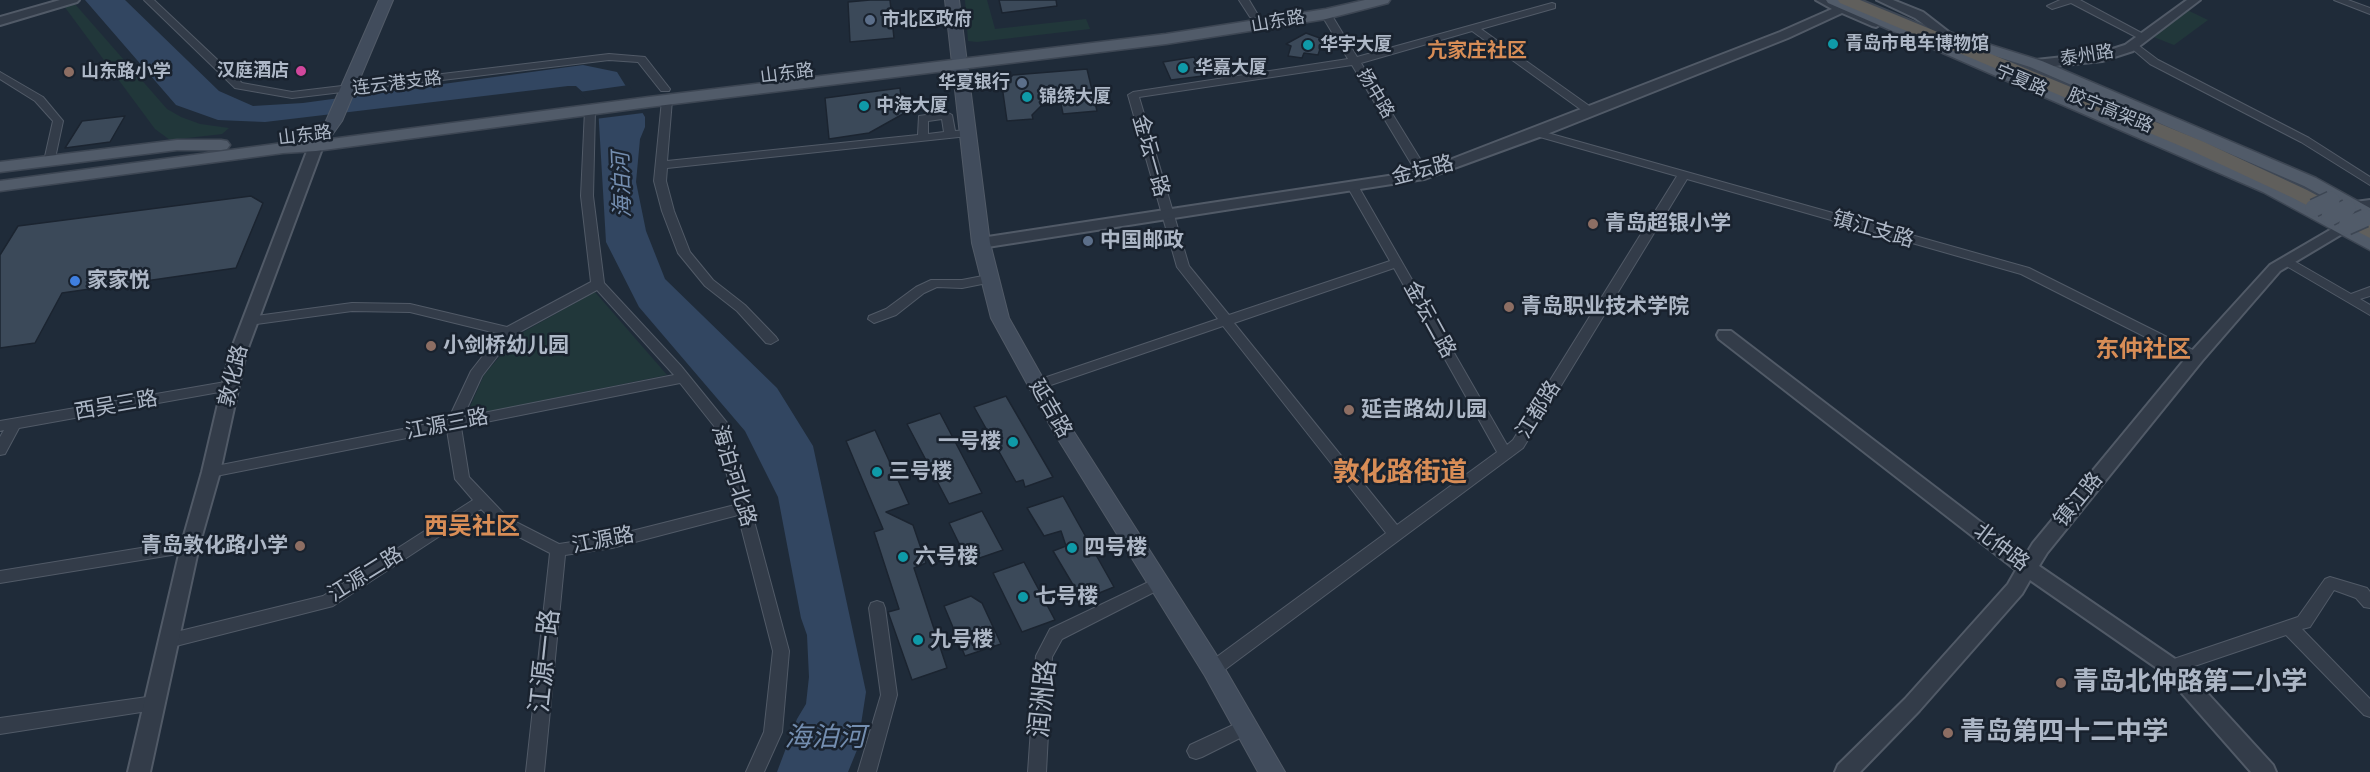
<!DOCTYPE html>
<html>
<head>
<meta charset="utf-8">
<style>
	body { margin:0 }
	canvas { display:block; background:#1f2b39 }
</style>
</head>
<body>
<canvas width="2370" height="772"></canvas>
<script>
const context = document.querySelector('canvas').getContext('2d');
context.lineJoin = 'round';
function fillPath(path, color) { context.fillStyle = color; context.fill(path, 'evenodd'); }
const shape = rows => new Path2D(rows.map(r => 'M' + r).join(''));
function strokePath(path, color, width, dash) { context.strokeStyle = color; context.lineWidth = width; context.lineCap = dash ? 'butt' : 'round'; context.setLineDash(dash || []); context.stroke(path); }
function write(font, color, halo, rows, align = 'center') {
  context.font = font + ' "Space Grotesk","Noto Sans SC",sans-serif'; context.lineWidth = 5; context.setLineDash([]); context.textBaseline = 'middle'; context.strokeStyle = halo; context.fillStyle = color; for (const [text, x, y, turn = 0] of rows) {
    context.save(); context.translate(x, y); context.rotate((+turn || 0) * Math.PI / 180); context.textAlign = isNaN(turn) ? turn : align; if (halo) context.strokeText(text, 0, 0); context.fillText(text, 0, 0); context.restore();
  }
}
const green = shape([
	[965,0,987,0,995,29,1086,19,1090,29,977,42,968,41],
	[74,3,167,109,181,117,200,124,229,128,222,134,170,140,155,129,64,6],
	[2185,9,2208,20,2174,45,2151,36],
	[595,292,667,375,466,416,484,375,518,335]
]);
const water = shape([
	[85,0,125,0,219,91,253,106,303,103,583,65,617,72,645,117,645,127,640,139,636,182,646,231,665,279,777,388,813,446,866,692,857,750,848,772,777,772,797,719,806,704,809,677,807,635,801,618,778,497,745,431,639,307,606,242,598,106,576,86,568,86,265,122,218,120,176,105]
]);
const pier = shape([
	[629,85,643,113,595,119,595,108,579,92]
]);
const building = shape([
	[870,0,890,0,894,38,850,42,848,2,870,0],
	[999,0,1056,0,1057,6,1002,13,999,0],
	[1306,33,1328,41,1325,50,1320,49,1318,55,1304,53,1302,58,1288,56,1291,46,1286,44,1306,33],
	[1194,57,1203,76,1171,80,1163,62,1194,57],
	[1087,69,1097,111,1063,114,1061,104,1041,106,1032,115,1033,119,1007,121,1002,86,1013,75,1087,69],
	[900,88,903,114,869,133,829,139,825,98,900,88],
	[125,116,110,142,65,148,82,121,125,116],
	[251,196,263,203,236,268,62,293,35,343,0,348,0,255,18,226,251,196],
	[1006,396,1053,477,1025,487,1023,480,1016,482,974,407,1006,396],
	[940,413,982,493,949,504,907,424,940,413],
	[875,430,909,504,886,512,913,525,926,563,914,568,947,668,912,680,888,612,899,609,874,532,883,529,846,441,875,430],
	[1063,496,1114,587,1082,600,1053,551,1066,546,1061,531,1044,536,1027,508,1063,496],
	[982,511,1003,550,968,562,949,523,982,511],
	[1024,562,1055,620,1022,632,993,573,1024,562],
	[971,596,982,603,1001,644,965,656,944,606,971,596]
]);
const minor = shape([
	[144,0,154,0,242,83,292,92,609,54,645,57,670,89,669,91,661,91,638,62,609,60,292,98,235,88,144,0],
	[1239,0,1249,0,1258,15,1256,17,1250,17,1239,0],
	[2060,0,2080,0,2149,37,2144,40,2140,39,2071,3,2052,9,2047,6,2060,0],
	[2334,0,2348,0,2370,8,2370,14,2334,0],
	[1552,3,1555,4,1555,8,1481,29,1595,110,1595,114,1587,114,1472,31,1361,63,1430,175,1424,178,1418,175,1352,65,1139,97,1189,266,1229,315,1390,261,1347,186,1353,183,1357,184,1507,445,1513,440,1677,176,1533,135,1532,133,1537,130,2029,268,2201,354,2203,357,2201,360,2191,360,2021,274,1687,179,1523,448,1219,674,1213,676,1207,674,1205,669,1207,664,1386,533,1223,326,1042,388,1032,388,1030,385,1032,382,1218,319,1177,267,1128,95,1133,92,1348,59,1321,14,1326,11,1331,14,1357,57,1552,3],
	[1394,268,1497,452,1397,525,1234,323,1394,268],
	[2134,42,2158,60,2309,138,2370,177,2370,185,2301,142,2150,64,2130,47,2130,43,2134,42],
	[0,72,43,97,63,121,54,163,46,163,44,161,53,121,35,101,0,79,0,72],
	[667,97,672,100,667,161,918,135,919,116,947,112,952,115,955,131,968,130,973,133,968,136,667,168,666,181,674,211,690,252,713,280,745,305,776,337,778,340,771,344,766,343,737,311,705,286,678,253,662,211,654,181,662,100,667,97],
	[942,119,944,132,928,134,928,121,942,119],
	[590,107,595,110,593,196,604,283,681,366,728,424,789,651,782,732,764,772,746,772,764,732,773,651,738,515,612,548,565,555,544,772,526,772,550,553,498,526,481,509,333,606,168,648,162,646,160,641,162,636,168,634,323,596,473,500,455,479,447,430,211,477,206,476,204,472,206,468,211,467,448,420,471,371,500,334,410,312,352,311,249,325,243,321,249,317,352,303,410,304,507,327,591,282,581,196,585,110,590,107],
	[597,290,674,375,463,417,482,376,514,335,597,290],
	[680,383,714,426,735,505,612,536,559,544,508,518,469,477,461,427,680,383],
	[2287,257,2351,294,2370,287,2370,296,2360,299,2370,305,2370,315,2283,264,2281,261,2283,258,2287,257],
	[988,275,992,276,994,279,992,282,962,288,937,287,924,293,896,315,874,323,868,319,869,316,886,309,916,287,931,280,962,280,988,275],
	[231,381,238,386,236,389,19,428,5,454,0,455,0,437,4,430,0,431,0,421,231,381],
	[190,540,195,542,198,546,195,550,190,552,0,583,0,571,190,540],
	[1159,577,1164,579,1167,583,1164,587,1062,639,1052,657,1046,772,1028,772,1036,656,1050,629,1159,577],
	[2330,577,2367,588,2370,592,2370,608,2364,607,2356,598,2334,590,2310,627,2302,629,2370,699,2370,717,2364,715,2286,635,2171,674,2165,672,2163,667,2165,662,2298,617,2325,579,2330,577],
	[877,601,883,603,885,608,897,695,876,772,858,772,881,695,869,608,871,603,877,601],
	[154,696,160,698,162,703,160,708,154,710,0,734,0,718,154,696],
	[1246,719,1252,722,1255,727,1252,732,1202,757,1196,759,1190,757,1187,751,1190,745,1246,719]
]);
const tertiary = shape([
	[60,0,79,0,77,2,0,25,0,17,60,0],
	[1816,0,1832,0,1882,23,1876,27,1872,26,1842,13,1788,38,1542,136,1424,179,981,248,974,243,981,238,1421,171,1780,32,1832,9,1816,0],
	[1877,0,1893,0,1923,12,1954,36,1948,40,1944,39,1915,18,1877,0],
	[2187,0,2200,0,2133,51,2102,61,2036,68,2030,64,2036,60,2100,53,2125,45,2187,0],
	[316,142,323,146,246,353,220,472,199,546,150,772,128,772,181,546,202,472,230,353,309,146,316,142],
	[2370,200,2370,208,2353,210,2346,206,2348,203,2370,200],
	[2342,223,2347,225,2349,228,2347,231,2280,271,2202,361,2047,553,2039,566,2178,661,2273,765,2276,772,2251,772,2164,673,2030,580,2022,594,1919,711,1860,772,1835,772,1838,765,1905,699,2008,584,2016,570,1719,339,1717,335,1719,331,1731,331,2025,556,2033,543,2190,353,2270,265,2342,223]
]);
const secondary = shape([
	[379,0,393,0,342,121,322,149,310,149,308,146,326,121,379,0],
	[945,0,959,0,990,243,1009,318,1067,421,1221,662,1285,772,1258,772,1205,676,1053,431,991,318,972,243,945,0]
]);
const primary = shape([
	[1365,0,1390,0,1388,3,1326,19,1166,44,649,107,316,151,283,153,0,191,0,181,283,143,316,141,649,97,1166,34,1326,9,1365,0],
	[1826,0,1846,0,2275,184,2370,236,2370,250,2263,192,1828,3,1826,0],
	[1949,32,2042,61,2316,178,2370,208,2370,222,2304,186,2030,67,1944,40,1941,37,1944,34,1949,32],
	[177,140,221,140,227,141,230,145,227,149,221,150,177,150,0,172,0,162,177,140]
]);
const trunk = shape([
	[1838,0,1860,0,2204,142,2307,190,2370,224,2370,238,2293,198,2190,150,1840,3,1838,0]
]);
const primaryBridge = shape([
	[2314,208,2331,200],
	[2330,217,2347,208],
	[2347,226,2365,218]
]);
const markers = [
	[870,20,6,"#5c6f8a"],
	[1833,44,6,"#0f9aa8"],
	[1308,45,6,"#0f9aa8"],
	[1183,68,6,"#0f9aa8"],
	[301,71,6,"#d1479c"],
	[69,72,6,"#8d6e63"],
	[1022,83,6,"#5c6f8a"],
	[1027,97,6,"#0f9aa8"],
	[864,106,6,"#0f9aa8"],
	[1593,224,6,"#8d6e63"],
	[1088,241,6,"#5c6f8a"],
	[75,281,6,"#3f7fe0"],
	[1509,307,6,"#8d6e63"],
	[431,346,6,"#8d6e63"],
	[1349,410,6,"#8d6e63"],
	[1013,442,6,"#0f9aa8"],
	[877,472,6,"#0f9aa8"],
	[300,546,6,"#8d6e63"],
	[1072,548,6,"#0f9aa8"],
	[903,557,6,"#0f9aa8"],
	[1023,597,6,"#0f9aa8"],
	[918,640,6,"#0f9aa8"],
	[2061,683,6,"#8d6e63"],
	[1948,733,6,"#8d6e63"]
];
const farPoinames = [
	["市北区政府",882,20],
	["青岛市电车博物馆",1845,44],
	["华宇大厦",1320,45],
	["华嘉大厦",1195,68],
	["汉庭酒店",289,71,"right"],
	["山东路小学",81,72],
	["华夏银行",1010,83,"right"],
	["锦绣大厦",1039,97],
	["中海大厦",876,106]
];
const farStreetnames = [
	["山东路",1278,22,-10],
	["泰州路",2087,56,-9],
	["山东路",787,74,-7],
	["宁夏路",2021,81,23],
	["连云港支路",397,84,-7],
	["扬中路",1375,94,59],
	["胶宁高架路",2110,111,22],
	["山东路",305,136,-7]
];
const farQuarternames = [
	["亢家庄社区",1477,52]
];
const streetNames = [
	["金坛一路",1150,156,74],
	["金坛路",1423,171,-14],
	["镇江支路",1873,230,16],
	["金坛二路",1429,320,61],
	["敦化路",234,376,-76],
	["西吴三路",116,406,-10],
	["延吉路",1050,409,60],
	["江都路",1539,410,-58],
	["江源三路",447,425,-11],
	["海泊河北路",733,476,73],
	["镇江路",2079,500,-51],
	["江源路",603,541,-11],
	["北仲路",2001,548,37],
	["江源二路",366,575,-32]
];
const poiNames = [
	["青岛超银小学",1605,224],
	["中国邮政",1100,241],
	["家家悦",87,281],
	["青岛职业技术学院",1521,307],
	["小剑桥幼儿园",443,346],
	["延吉路幼儿园",1361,410],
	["一号楼",1001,442,"right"],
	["三号楼",889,472],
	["青岛敦化路小学",288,546,"right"],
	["四号楼",1084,548],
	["六号楼",915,557],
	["七号楼",1035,597],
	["九号楼",930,640]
];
const waterNames = [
	["海泊河",623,185,-92]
];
const quarterNames = [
	["东仲社区",2143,350],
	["西吴社区",472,527]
];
const nearStreetnames = [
	["江源一路",546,661,-84],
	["润洲路",1044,699,-84]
];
const nearPoinames = [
	["青岛北仲路第二小学",2073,683],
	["青岛第四十二中学",1960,733]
];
const districtNames = [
	["敦化路街道",1400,474]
];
const nearWaternames = [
	["海泊河",825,739]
];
fillPath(green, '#21373a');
fillPath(water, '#324661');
fillPath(pier, '#1f2b39');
fillPath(building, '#3b4959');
strokePath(building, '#1b2430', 1.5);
strokePath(minor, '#515a67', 2);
strokePath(tertiary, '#515a67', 4);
strokePath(secondary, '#515a67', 2);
strokePath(primary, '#3d4653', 3);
strokePath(trunk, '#3e4754', 4);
fillPath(minor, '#333c49');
fillPath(tertiary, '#333c49');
fillPath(secondary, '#414c5c');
fillPath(primary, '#515b69');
fillPath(trunk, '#605f5c');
strokePath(primaryBridge, '#3d4653', 20, []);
strokePath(primaryBridge, '#515b69', 17);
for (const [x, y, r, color] of markers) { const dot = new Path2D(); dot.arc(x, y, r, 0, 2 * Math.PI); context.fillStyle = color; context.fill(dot); strokePath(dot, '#19222e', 2); }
write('bold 18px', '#adb7c6', '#19222e', farPoinames, 'left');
write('18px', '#adb7c6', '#19222e', farStreetnames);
write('bold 20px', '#d88d56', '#19222e', farQuarternames);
write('21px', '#adb7c6', '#19222e', streetNames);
write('bold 21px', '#adb7c6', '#19222e', poiNames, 'left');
write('italic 22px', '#748eb0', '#19222e', waterNames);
write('bold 24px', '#d88d56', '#19222e', quarterNames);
write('26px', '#adb7c6', '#19222e', nearStreetnames);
write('bold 26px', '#adb7c6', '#19222e', nearPoinames, 'left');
write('bold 27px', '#d88d56', '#19222e', districtNames);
write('italic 27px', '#748eb0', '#19222e', nearWaternames);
</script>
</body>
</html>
